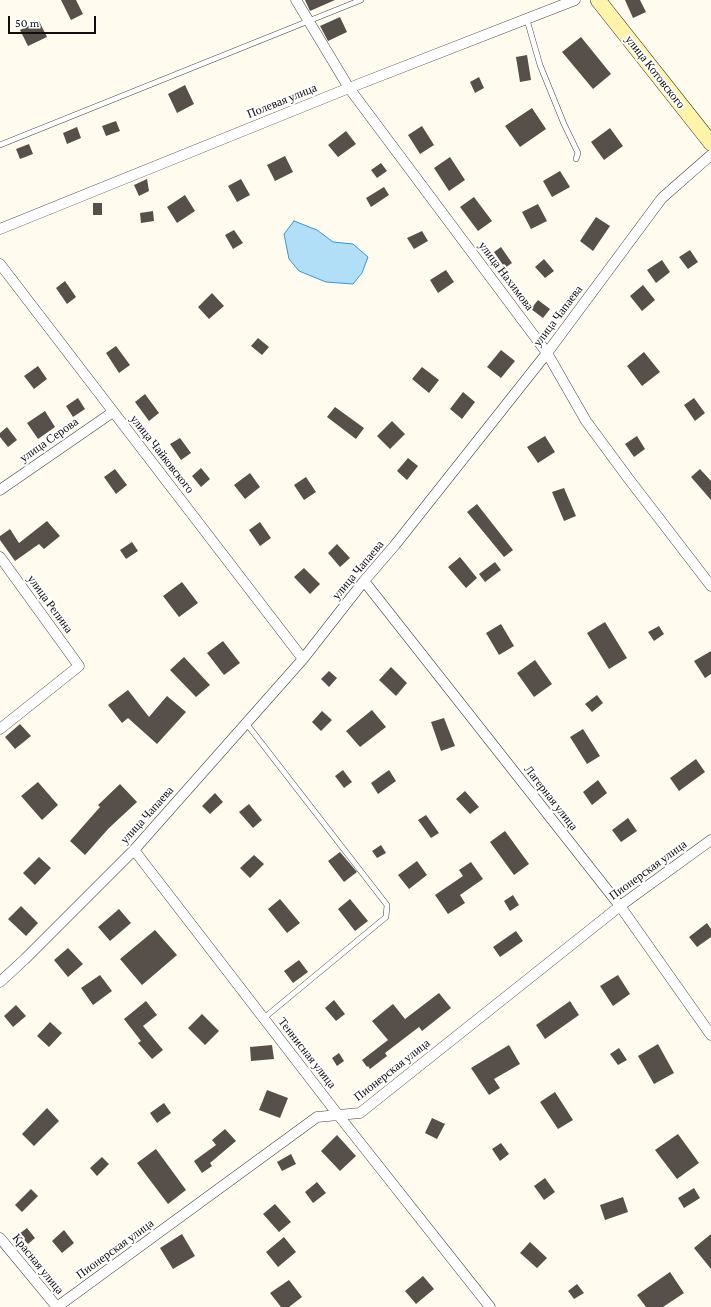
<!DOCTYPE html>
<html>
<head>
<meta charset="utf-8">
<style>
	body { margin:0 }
	#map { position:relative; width:711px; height:1307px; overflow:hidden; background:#fffbee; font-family:"Crimson Pro",serif }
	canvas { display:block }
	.scale { position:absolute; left:8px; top:16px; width:88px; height:18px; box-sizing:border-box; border:2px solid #0e0e0e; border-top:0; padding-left:5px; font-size:12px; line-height:14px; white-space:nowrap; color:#0e0e0e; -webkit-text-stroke:3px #fff; paint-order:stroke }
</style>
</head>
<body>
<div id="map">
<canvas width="711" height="1307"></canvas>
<div class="scale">50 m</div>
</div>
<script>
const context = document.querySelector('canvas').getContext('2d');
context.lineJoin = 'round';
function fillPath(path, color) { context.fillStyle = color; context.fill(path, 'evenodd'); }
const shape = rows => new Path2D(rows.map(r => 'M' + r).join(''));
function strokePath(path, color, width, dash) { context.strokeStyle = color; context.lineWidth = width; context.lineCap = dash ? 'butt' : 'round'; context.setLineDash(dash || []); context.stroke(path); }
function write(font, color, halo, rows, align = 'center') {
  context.font = font + ' "Crimson Pro",serif'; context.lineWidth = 4; context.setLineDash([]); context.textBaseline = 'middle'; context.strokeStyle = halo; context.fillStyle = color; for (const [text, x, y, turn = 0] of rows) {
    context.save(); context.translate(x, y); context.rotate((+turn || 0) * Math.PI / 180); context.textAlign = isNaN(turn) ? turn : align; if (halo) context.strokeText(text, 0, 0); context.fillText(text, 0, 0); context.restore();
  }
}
const water = shape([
	[294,221,317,230,333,242,353,244,368,257,362,273,353,284,326,282,299,271,289,259,284,234,294,221]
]);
const building = shape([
	[61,0,76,0,83,14,71,20],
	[305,0,335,0,310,11],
	[625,0,640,0,646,12,633,18],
	[340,17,347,32,328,41,320,26],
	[39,21,47,37,28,46,20,30],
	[581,37,611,74,593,89,562,52],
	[527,55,531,80,520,82,516,57],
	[479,77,484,88,475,93,470,82],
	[185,85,194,104,177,113,168,94],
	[532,108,546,129,520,147,505,126],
	[116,121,120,131,106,136,102,126],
	[422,126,434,145,420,154,408,135],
	[77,127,81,138,67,144,63,133],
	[610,128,623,146,604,160,591,142],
	[346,131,356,144,338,157,328,145],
	[29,144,33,154,20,159,16,149],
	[285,156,293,172,275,181,267,165],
	[450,157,465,180,449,191,434,168],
	[381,163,387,171,377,178,371,170],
	[560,171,570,187,552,197,543,181],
	[147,179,149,191,139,196,134,185],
	[241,179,250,195,237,202,228,186],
	[384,187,389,195,371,207,366,198],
	[185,195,195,211,177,223,167,207],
	[474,197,492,221,478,231,460,207],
	[93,203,102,203,102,215,93,215],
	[538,204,547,221,531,229,522,212],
	[153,211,154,221,141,223,140,213],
	[596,217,610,226,593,251,580,241],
	[234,230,243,243,233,249,225,235],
	[422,231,428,241,414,249,407,238],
	[501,247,512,263,505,268,494,252],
	[690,250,698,262,688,269,679,257],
	[544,259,554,271,545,278,535,267],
	[662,260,670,272,656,283,647,270],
	[446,270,454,282,438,293,430,280],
	[65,281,76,297,67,304,56,288],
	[643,285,655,300,642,311,630,296],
	[212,293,224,306,209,319,198,307],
	[538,300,550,309,543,318,531,309],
	[258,338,269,347,262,355,251,346],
	[116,346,130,365,119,373,106,353],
	[501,350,515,361,501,378,487,367],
	[644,352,660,372,642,386,627,366],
	[38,366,47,379,34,389,24,376],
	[422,367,439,380,429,393,412,379],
	[463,392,475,402,462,419,450,409],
	[145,394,159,413,149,421,135,402],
	[78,398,85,409,73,417,66,406],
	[694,398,705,413,695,421,684,405],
	[335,407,364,428,356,439,327,417],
	[45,411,55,427,38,439,27,423],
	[392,421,405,434,390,449,377,436],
	[7,427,17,440,8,447,0,437,0,433],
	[545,436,555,452,538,463,527,447],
	[637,436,645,449,634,457,625,444],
	[180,438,191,453,181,460,170,444],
	[408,458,418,466,407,480,397,471],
	[201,468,210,479,201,487,192,476],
	[115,469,127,485,116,494,104,477],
	[700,469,711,481,711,500,691,477],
	[250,473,260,487,245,499,234,485],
	[306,477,316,492,304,500,294,485],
	[564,488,576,516,564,521,552,492],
	[477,504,513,550,504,557,467,512],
	[47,521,60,536,44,549,39,544,15,561,0,540,0,536,10,529,19,543],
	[260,522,271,538,260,546,249,530],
	[132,542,138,551,126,559,120,550],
	[337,544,350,558,340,567,328,553],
	[460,557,477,578,466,588,448,567],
	[495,562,501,570,485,582,479,574],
	[304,568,320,584,310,594,294,577],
	[182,582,198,603,179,617,163,596],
	[605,622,627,658,609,669,587,633],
	[501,624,514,646,499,655,486,633],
	[659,626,664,634,654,641,648,632],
	[223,641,240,663,224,675,207,653],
	[711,651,711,674,705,678,694,661],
	[184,657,210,685,196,697,170,670],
	[535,660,552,684,534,697,517,673],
	[391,667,407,683,396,696,379,680],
	[329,671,337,678,329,687,321,679],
	[128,690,149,717,167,696,186,712,157,744,128,718,122,723,108,705],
	[597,695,603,703,592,712,585,704],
	[372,710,386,727,360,747,346,731],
	[322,711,332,720,321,731,312,722],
	[444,718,455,746,441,751,431,722],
	[20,724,31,736,15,749,5,737],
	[583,729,600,756,587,764,570,737],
	[696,759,705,772,679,791,670,778],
	[343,770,352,782,344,788,335,776],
	[389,770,396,781,378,794,371,783],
	[598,780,607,793,592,805,583,792],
	[38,782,58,805,42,820,21,796],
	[120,784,137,802,109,828,85,855,70,841,100,807,98,805],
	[465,791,479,807,470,814,456,799],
	[215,793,223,802,210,814,202,806],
	[249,804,262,820,253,828,239,812],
	[426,815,439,833,431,838,418,820],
	[628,818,637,831,621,842,612,830],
	[505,831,529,864,514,875,490,842],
	[381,845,386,853,377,858,372,851],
	[340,852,357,872,344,882,328,861],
	[254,855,264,864,250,878,240,868],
	[39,857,51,868,35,885,23,873],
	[417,861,427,875,409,889,398,875],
	[471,862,483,879,460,895,465,903,448,914,435,895,463,876,459,870],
	[513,895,519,905,510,911,504,901],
	[280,899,300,923,287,933,268,909],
	[350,899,368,921,355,931,338,909],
	[21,906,38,923,26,936,8,919],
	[119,909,131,923,110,941,98,927],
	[707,923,711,929,711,937,697,947,689,937],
	[155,930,177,955,142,985,120,959],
	[516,931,523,941,500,957,493,947],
	[68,948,83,964,68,977,54,960],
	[299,960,308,972,293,983,284,971],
	[100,975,112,991,93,1005,81,988],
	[618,975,630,994,613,1006,600,986],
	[439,993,451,1008,422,1031,419,1027,385,1053,387,1056,370,1069,368,1066,367,1067,362,1060,388,1040,372,1021,393,1004,405,1019],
	[334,1000,345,1014,336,1021,325,1008],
	[146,1001,157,1015,143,1026,163,1050,152,1059,138,1043,141,1041,124,1019],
	[570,1001,579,1015,545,1039,536,1025],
	[16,1005,26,1016,13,1027,4,1016],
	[202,1014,219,1031,205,1045,188,1028],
	[50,1022,62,1033,49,1047,37,1036],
	[658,1044,674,1073,654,1084,638,1056],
	[272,1045,274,1059,251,1061,250,1047],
	[509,1045,520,1064,494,1079,500,1088,489,1095,471,1068],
	[619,1048,627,1060,618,1065,610,1054],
	[339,1053,344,1061,337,1066,332,1058],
	[267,1090,288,1098,280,1118,259,1110],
	[555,1092,573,1120,558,1129,540,1102],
	[164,1103,171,1113,157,1123,150,1113],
	[47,1108,59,1121,34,1146,22,1134],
	[432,1118,445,1124,437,1139,425,1133],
	[225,1129,236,1141,210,1163,212,1166,202,1173,194,1161,216,1145,212,1140],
	[678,1134,699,1163,677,1179,655,1150],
	[337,1135,356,1156,340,1171,321,1151],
	[501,1143,509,1154,500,1161,492,1149],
	[156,1149,186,1190,168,1204,137,1163],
	[291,1154,296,1164,282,1171,277,1162],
	[102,1157,109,1164,97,1176,90,1168],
	[545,1178,555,1192,544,1200,534,1186],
	[317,1182,326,1193,313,1203,305,1192],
	[694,1188,700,1198,684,1208,678,1198],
	[31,1189,38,1196,22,1212,15,1205],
	[623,1197,628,1212,605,1220,600,1205],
	[275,1204,291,1222,279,1232,263,1214],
	[27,1228,35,1238,28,1244,19,1234],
	[64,1230,74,1243,62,1253,52,1241],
	[182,1234,195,1256,173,1269,160,1248],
	[711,1234,711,1269,694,1248],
	[284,1237,296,1252,278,1267,266,1252],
	[530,1242,547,1258,537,1268,520,1253],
	[670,1272,684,1293,663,1307,646,1307,637,1295],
	[423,1276,434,1289,416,1304,405,1291],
	[289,1280,302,1297,289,1307,281,1307,270,1293],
	[577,1284,584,1293,574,1299,568,1291]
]);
const lane = shape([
	[527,20,540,65,564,124,578,153,576,159],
	[0,145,361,0],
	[246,723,387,905,386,917,264,1018]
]);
const street = shape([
	[296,0,349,88,547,353,586,421,628,478,711,586],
	[0,229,349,88,575,0],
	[0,264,303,659],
	[0,490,113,412],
	[0,557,79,666,0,729],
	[364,581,620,906,711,1035],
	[134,850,339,1116,490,1307],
	[0,982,25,959,134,850,303,659,364,581,395,545,547,353,662,198,711,155],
	[0,1238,57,1307],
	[57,1307,317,1117,360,1113,620,906,711,840]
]);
const secondary = shape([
	[598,0,711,143]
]);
const streetNames = [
	["улица Котовского",655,72,52],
	["Полевая улица",282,101,-22],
	["улица Нахимова",506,276,53],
	["улица Чапаева",558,316,-53],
	["улица Серова",49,440,-35],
	["улица Чайковского",162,454,52],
	["улица Чапаева",358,570,-50],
	["улица Репина",50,604,54],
	["Лагерная улица",551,798,52],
	["улица Чапаева",147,815,-48],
	["Пионерская улица",648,870,-36],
	["Теннисная улица",307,1053,52],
	["Пионерская улица",392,1070,-38],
	["Пионерская улица",115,1249,-36],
	["Красная улица",38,1264,51]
];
fillPath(water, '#b1dff8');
strokePath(water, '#3596d2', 1);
fillPath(building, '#574f4a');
strokePath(lane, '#414141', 6);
strokePath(street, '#414141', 11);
strokePath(secondary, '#303030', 16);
strokePath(lane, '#fff', 5);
strokePath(street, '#fff', 10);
strokePath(secondary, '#fff4a9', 15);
write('12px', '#0e0e0e', '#fff', streetNames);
</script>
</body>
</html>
